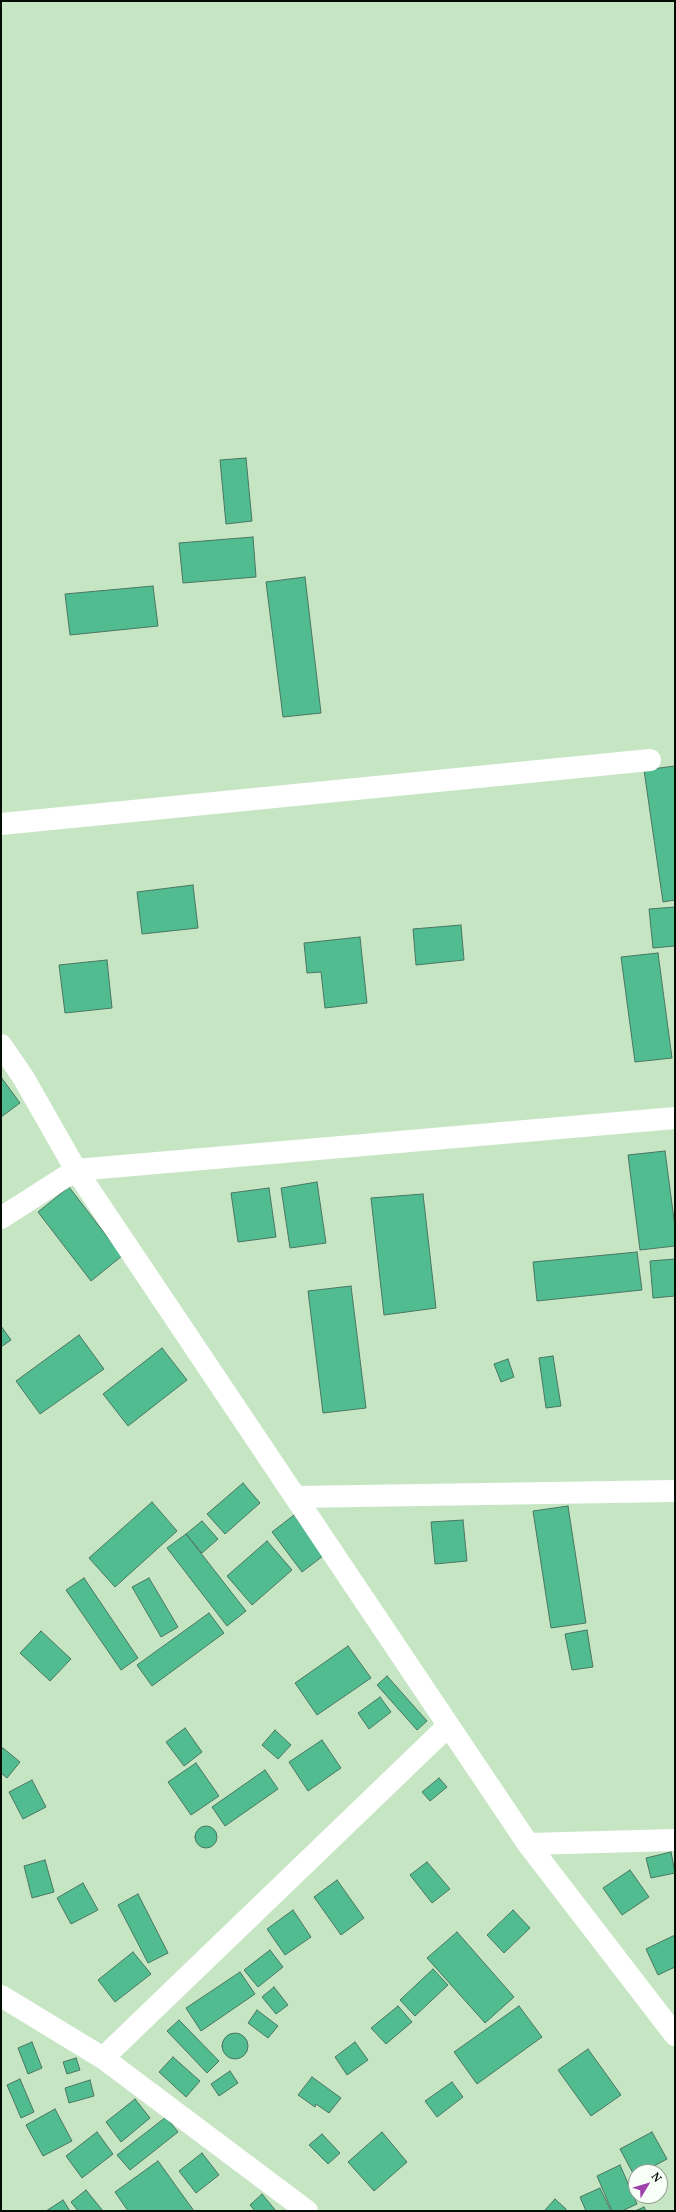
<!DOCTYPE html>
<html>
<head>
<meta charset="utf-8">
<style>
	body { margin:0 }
	#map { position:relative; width:676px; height:2212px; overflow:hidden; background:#c6e6c3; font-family:"Noto Serif",serif }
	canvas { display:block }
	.frame { position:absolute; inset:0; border:2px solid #040e04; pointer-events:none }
	.north { position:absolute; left:628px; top:2164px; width:40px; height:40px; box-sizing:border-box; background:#f8fff8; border:1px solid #969f96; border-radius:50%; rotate:52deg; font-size:11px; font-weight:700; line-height:16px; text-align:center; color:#040e04 }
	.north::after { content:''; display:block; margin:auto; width:14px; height:18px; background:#a042ab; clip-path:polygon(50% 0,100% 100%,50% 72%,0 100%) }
</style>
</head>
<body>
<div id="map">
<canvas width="676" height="2212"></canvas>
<div class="frame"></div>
<div class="north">N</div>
</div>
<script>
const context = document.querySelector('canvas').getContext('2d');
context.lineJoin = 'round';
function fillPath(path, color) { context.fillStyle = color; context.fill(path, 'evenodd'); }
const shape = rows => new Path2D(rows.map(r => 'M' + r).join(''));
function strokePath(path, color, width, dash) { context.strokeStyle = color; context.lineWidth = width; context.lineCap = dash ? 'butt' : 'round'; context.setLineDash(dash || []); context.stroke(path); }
const building = shape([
	[246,458,252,521,226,524,220,460,246,458],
	[253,537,256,577,183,583,179,543,253,537],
	[305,577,321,713,283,717,266,582,305,577],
	[153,586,158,626,70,635,65,594,153,586],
	[675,766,675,900,663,902,644,770,675,766],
	[193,885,198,928,142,934,137,892,193,885],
	[675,907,675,946,653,948,649,909,675,907],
	[461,925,464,960,416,965,413,929,461,925],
	[360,937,367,1003,325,1008,321,972,307,973,304,943,360,937],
	[658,953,672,1058,635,1062,621,957,658,953],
	[107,960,112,1008,65,1013,59,965,107,960],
	[1,1077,20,1103,1,1117,1,1077],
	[665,1151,675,1227,675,1246,640,1250,628,1155,665,1151],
	[317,1182,326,1243,290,1248,281,1188,317,1182],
	[69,1187,122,1256,91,1281,38,1212,69,1187],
	[269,1188,276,1237,238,1242,231,1193,269,1188],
	[423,1194,436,1308,384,1315,371,1198,423,1194],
	[637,1252,642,1290,537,1301,533,1262,637,1252],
	[675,1259,675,1296,653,1298,650,1261,675,1259],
	[351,1286,366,1408,323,1413,308,1291,351,1286],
	[1,1326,11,1340,1,1347,1,1326],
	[79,1335,104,1369,40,1414,16,1381,79,1335],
	[162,1348,187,1380,128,1426,103,1394,162,1348],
	[553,1356,561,1406,546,1408,539,1358,553,1356],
	[508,1359,514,1377,501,1382,494,1364,508,1359],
	[243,1483,260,1503,225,1534,207,1514,243,1483],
	[152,1502,177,1531,115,1587,89,1558,152,1502],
	[568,1506,586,1623,551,1628,533,1511,568,1506],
	[294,1515,323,1556,302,1572,272,1532,294,1515],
	[463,1520,467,1561,435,1564,431,1522,463,1520],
	[202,1521,218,1539,202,1553,186,1534,202,1521],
	[186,1534,246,1611,227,1626,167,1548,186,1534],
	[267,1541,292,1570,252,1605,227,1576,267,1541],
	[84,1578,138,1658,121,1670,66,1590,84,1578],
	[149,1578,178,1627,161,1637,132,1587,149,1578],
	[209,1613,224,1633,152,1686,137,1665,209,1613],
	[587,1630,593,1667,572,1670,565,1634,587,1630],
	[41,1631,71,1659,50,1681,20,1653,41,1631],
	[348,1646,371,1678,317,1715,295,1683,348,1646],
	[387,1676,427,1721,417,1730,377,1685,387,1676],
	[380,1697,391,1712,369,1729,358,1713,380,1697],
	[185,1728,202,1752,184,1766,166,1742,185,1728],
	[275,1730,291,1745,278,1759,262,1745,275,1730],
	[322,1740,341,1768,308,1791,289,1762,322,1740],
	[3,1748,20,1762,7,1778,1,1773,1,1751,3,1748],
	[196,1763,219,1796,191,1815,168,1782,196,1763],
	[265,1770,278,1789,225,1826,212,1807,265,1770],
	[439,1778,447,1787,430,1801,422,1792,439,1778],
	[32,1780,46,1807,23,1819,9,1792,32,1780],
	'195 1837a11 11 0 1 1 22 0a11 11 0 1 1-22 0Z',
	[671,1852,675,1873,651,1878,646,1858,671,1852],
	[45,1860,54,1892,32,1898,24,1866,45,1860],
	[427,1862,450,1889,432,1903,410,1875,427,1862],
	[630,1870,649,1897,622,1915,603,1888,630,1870],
	[337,1880,364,1918,341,1935,314,1897,337,1880],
	[83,1883,98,1910,71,1924,57,1898,83,1883],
	[138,1894,168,1953,148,1963,118,1905,138,1894],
	[293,1910,311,1937,285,1955,267,1929,293,1910],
	[513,1910,530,1928,504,1953,487,1935,513,1910],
	[457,1932,514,1997,485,2023,427,1958,457,1932],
	[675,1935,675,1967,658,1975,646,1949,675,1935],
	[270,1950,283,1967,258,1987,244,1970,270,1950],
	[133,1952,151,1974,115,2002,98,1980,133,1952],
	[433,1969,448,1985,415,2016,400,2000,433,1969],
	[240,1972,255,1994,201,2031,186,2008,240,1972],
	[274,1987,288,2005,276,2014,262,1997,274,1987],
	[398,2006,412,2022,386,2044,371,2028,398,2006],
	[519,2006,542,2037,477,2084,454,2052,519,2006],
	[257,2010,278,2026,268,2038,248,2023,257,2010],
	[179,2020,219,2061,207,2073,167,2031,179,2020],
	'222 2046a13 13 0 1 1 26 0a13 13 0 1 1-26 0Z',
	[32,2042,42,2068,28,2074,18,2048,32,2042],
	[355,2042,368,2060,347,2075,335,2057,355,2042],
	[588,2049,621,2095,591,2116,558,2070,588,2049],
	[173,2057,200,2081,186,2097,159,2072,173,2057],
	[76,2058,80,2070,67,2074,63,2062,76,2058],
	[230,2071,238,2083,219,2096,211,2084,230,2071],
	[312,2077,341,2098,329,2113,316,2104,315,2107,298,2095,312,2077],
	[20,2079,34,2112,21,2118,7,2085,20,2079],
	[90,2080,94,2096,69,2103,65,2088,90,2080],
	[452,2082,463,2097,437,2117,425,2101,452,2082],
	[135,2099,150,2118,121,2142,106,2122,135,2099],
	[55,2109,72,2141,43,2156,26,2125,55,2109],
	[166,2117,178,2132,130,2170,117,2155,166,2117],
	[97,2132,113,2154,82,2178,66,2156,97,2132],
	[382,2132,407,2162,374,2191,348,2162,382,2132],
	[652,2132,667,2159,643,2172,636,2172,635,2177,620,2149,652,2132],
	[322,2134,340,2153,328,2164,309,2145,322,2134],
	[202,2153,219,2175,196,2193,179,2171,202,2153],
	[158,2161,194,2211,128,2211,115,2192,158,2161],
	[620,2165,637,2204,622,2211,612,2211,597,2176,620,2165],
	[600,2188,611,2211,586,2211,580,2197,600,2188],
	[86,2190,103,2211,78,2211,71,2202,86,2190],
	[262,2194,276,2211,255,2211,250,2205,262,2194],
	[555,2199,566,2209,565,2211,544,2211,555,2199],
	[63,2200,70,2211,46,2211,63,2200],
	[644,2207,646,2211,635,2211,644,2207]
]);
const minor = shape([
	[1,824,650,760],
	[1,1045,23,1077,76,1170,528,1844,675,2035],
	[1,1218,76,1170,675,1118],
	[295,1497,675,1491],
	[528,1844,675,1840],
	[1,1996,103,2058,307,2211],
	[103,2058,448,1726]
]);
fillPath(building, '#50bc8f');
strokePath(building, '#4a7662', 1);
strokePath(minor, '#fff', 22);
</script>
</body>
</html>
